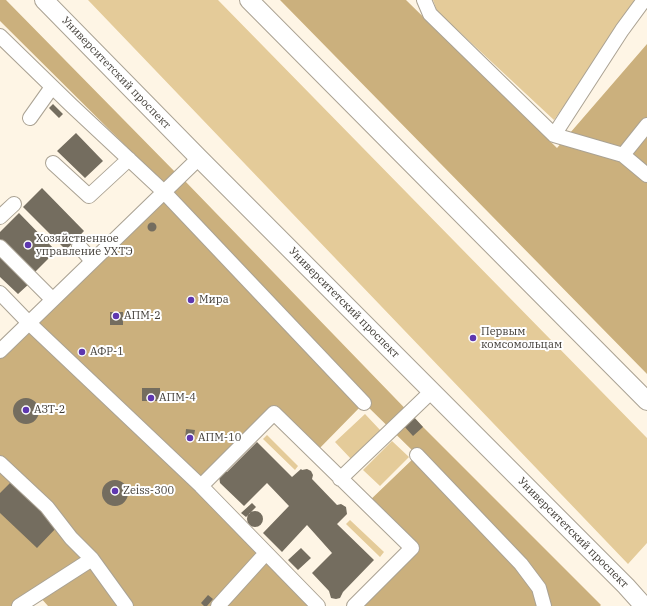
<!DOCTYPE html>
<html>
<head>
<meta charset="utf-8">
<style>
	body { margin:0 }
	canvas { display:block; background:#fef5e5 }
</style>
</head>
<body>
<canvas width="647" height="606"></canvas>
<script>
const context = document.querySelector('canvas').getContext('2d');
context.lineJoin = 'round';
function fillPath(path, color) { context.fillStyle = color; context.fill(path, 'evenodd'); }
const shape = rows => new Path2D(rows.map(r => 'M' + r).join(''));
function strokePath(path, color, width, dash) { context.strokeStyle = color; context.lineWidth = width; context.lineCap = dash ? 'butt' : 'round'; context.setLineDash(dash || []); context.stroke(path); }
function write(font, color, halo, rows, align = 'center') {
  context.font = font + ' "IBM Plex Serif",serif'; context.lineWidth = 4; context.setLineDash([]); context.textBaseline = 'middle'; context.strokeStyle = halo; context.fillStyle = color; for (const [text, x, y, turn = 0] of rows) {
    context.save(); context.translate(x, y); context.rotate((+turn || 0) * Math.PI / 180); context.textAlign = isNaN(turn) ? turn : align; if (halo) context.strokeText(text, 0, 0); context.fillText(text, 0, 0); context.restore();
  }
}
const green = shape([
	[88,0,218,0,647,438,647,543,628,564],
	[433,0,639,0,554,120,437,11],
	[365,414,381,431,352,460,335,442],
	[267,435,298,466,295,470,263,439],
	[392,441,409,457,380,486,363,470],
	[350,520,384,552,380,557,346,524]
]);
const forest = shape([
	[0,0,6,0,178,175,166,186,0,21],
	[280,0,406,0,557,148,647,44,647,374],
	[184,180,423,427,601,605,600,606,354,606,412,548,366,504,417,455,364,403,315,453,274,413,196,490,313,606,48,606,40,597,28,606,0,606,0,357,158,205,170,199,174,190]
]);
const building = shape([
	[53,104,63,114,59,118,49,108],
	[76,133,103,161,85,178,57,151],
	[42,188,84,231,66,250,23,207],
	[19,213,56,251,34,273,0,239,0,232],
	'147.5 227a4.5 4.5 0 1 1 9 0a4.5 4.5 0 1 1-9 0Z',
	[0,255,30,283,18,294,0,277],
	'186.5 300a4.5 4.5 0 1 1 9 0a4.5 4.5 0 1 1-9 0Z',
	[110,312,123,312,123,325,110,325],
	'77.5 352a4.5 4.5 0 1 1 9 0a4.5 4.5 0 1 1-9 0Z',
	[142,388,160,388,160,401,142,401],
	'13 411a13 13 0 1 1 26 0a13 13 0 1 1-26 0Z',
	[413,416,423,427,413,436,403,425],
	[186,429,195,430,193,441,185,440],
	[257,442,292,477,301,469,302,470,307,469,311,471,313,475,312,479,337,505,341,504,346,507,347,514,337,524,374,560,343,592,340,598,336,599,331,598,329,591,312,573,332,553,307,525,282,552,263,533,289,506,267,483,244,506,220,483,219,476,225,472,227,472],
	'102 493a13 13 0 1 1 26 0a13 13 0 1 1-26 0Z',
	[11,482,58,526,37,548,0,513,0,493],
	[252,503,256,507,246,517,241,513],
	'247 519a8 8 0 1 1 16 0a8 8 0 1 1-16 0Z',
	[301,548,311,558,298,570,288,560],
	[208,595,213,599,207,606,204,606,201,603]
]);
const minor = shape([
	[424,0,430,14,554,135,622,30,644,0],
	[0,36,71,105,164,192,364,403],
	[30,118,52,87],
	[554,135,623,155,647,125],
	[623,155,647,175],
	[53,163,89,196,129,159],
	[0,217,14,204],
	[79,246,92,261],
	[0,247,52,299],
	[0,293,29,323,201,486,318,606],
	[0,351,199,158],
	[417,455,521,564,539,588,544,606],
	[0,463,47,507,71,538,92,559,126,606],
	[340,479,432,391],
	[201,486,274,413,412,548,354,606],
	[19,606,92,559],
	[218,606,266,553]
]);
const major = shape([
	[44,0,199,158,626,586,644,606],
	[249,0,647,401]
]);
const markers = [
	[28,245,4,"#5e37af"],
	[191,300,4,"#5e37af"],
	[116,316,4,"#5e37af"],
	[473,338,4,"#5e37af"],
	[82,352,4,"#5e37af"],
	[151,398,4,"#5e37af"],
	[26,410,4,"#5e37af"],
	[190,438,4,"#5e37af"],
	[115,491,4,"#5e37af"]
];
const streetNames = [
	["Университетский проспект",116,73,46],
	["Университетский проспект",344,303,45],
	["Университетский проспект",573,533,45]
];
const poiNames = [
	["Хозяйственное",36,239],
	["управление УХТЭ",36,252],
	["Мира",199,300],
	["АПМ-2",124,316],
	["Первым",481,332],
	["комсомольцам",481,345],
	["АФР-1",90,352],
	["АПМ-4",159,398],
	["АЗТ-2",34,410],
	["АПМ-10",198,438],
	["Zeiss-300",123,491]
];
fillPath(green, '#e4cb99');
fillPath(forest, '#cbb07d');
fillPath(building, '#746d5f');
strokePath(minor, '#aaa293', 16);
strokePath(major, '#aaa293', 20);
strokePath(minor, '#fff', 14);
strokePath(major, '#fff', 18);
for (const [x, y, r, color] of markers) { const dot = new Path2D(); dot.arc(x, y, r, 0, 2 * Math.PI); context.fillStyle = color; context.fill(dot); strokePath(dot, '#fff', 1.5); }
write('11px', '#403c36', '#fff', streetNames);
write('11px', '#403c36', '#fff', poiNames, 'left');
</script>
</body>
</html>
